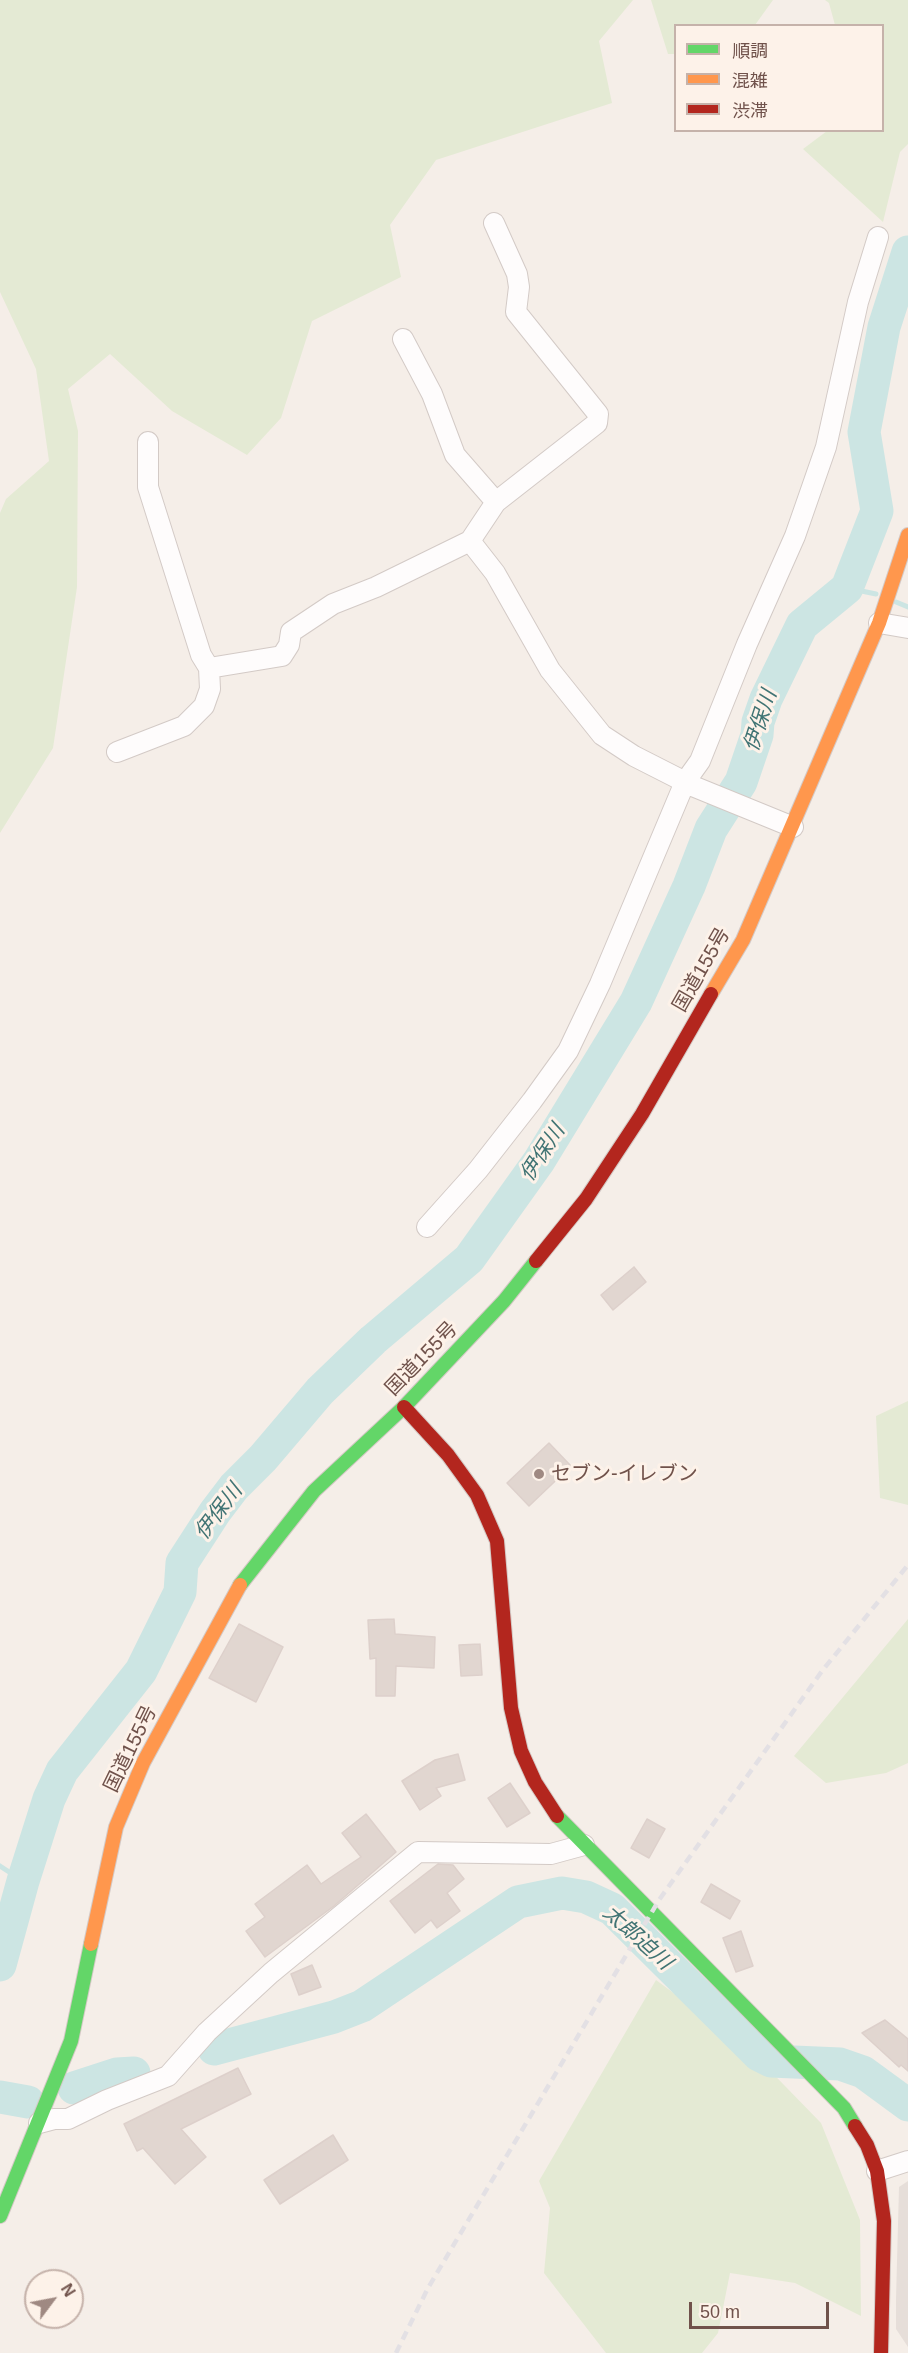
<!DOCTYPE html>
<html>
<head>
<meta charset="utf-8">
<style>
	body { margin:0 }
	#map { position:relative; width:908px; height:2353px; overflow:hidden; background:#f5eee8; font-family:Helvetica,"Noto Sans JP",sans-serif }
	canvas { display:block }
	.legend { position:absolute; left:674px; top:24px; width:210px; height:108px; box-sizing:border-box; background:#fdf2e9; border:2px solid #c5b2aa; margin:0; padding:8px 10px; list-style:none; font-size:18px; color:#70524b }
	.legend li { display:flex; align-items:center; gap:12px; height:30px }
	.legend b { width:30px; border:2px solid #c5b2aa }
	.north { position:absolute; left:24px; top:2269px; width:60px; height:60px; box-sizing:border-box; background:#fdf2e9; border:2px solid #c5b2aa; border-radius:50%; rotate:58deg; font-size:16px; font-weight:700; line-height:24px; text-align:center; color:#70524b }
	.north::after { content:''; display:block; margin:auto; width:21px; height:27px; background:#9f8982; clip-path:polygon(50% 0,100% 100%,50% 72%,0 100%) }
	.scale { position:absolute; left:689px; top:2302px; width:140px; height:27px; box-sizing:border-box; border:3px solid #70524b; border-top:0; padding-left:8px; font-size:18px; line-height:21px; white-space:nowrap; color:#70524b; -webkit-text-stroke:4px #fdf2e9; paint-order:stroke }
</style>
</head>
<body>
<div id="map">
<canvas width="908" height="2353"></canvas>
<ul class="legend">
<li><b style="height:8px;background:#63d668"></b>順調</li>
<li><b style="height:8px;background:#ff974d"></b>混雑</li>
<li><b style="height:8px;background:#b3261e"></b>渋滞</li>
</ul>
<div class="north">N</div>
<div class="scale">50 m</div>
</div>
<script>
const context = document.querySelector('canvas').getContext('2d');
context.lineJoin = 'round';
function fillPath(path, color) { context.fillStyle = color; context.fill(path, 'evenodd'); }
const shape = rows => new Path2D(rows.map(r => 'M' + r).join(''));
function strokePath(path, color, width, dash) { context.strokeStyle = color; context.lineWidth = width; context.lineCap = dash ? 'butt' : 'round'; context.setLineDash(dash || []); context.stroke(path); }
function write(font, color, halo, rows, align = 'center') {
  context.font = font + ' Helvetica,"Noto Sans JP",sans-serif'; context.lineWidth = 6; context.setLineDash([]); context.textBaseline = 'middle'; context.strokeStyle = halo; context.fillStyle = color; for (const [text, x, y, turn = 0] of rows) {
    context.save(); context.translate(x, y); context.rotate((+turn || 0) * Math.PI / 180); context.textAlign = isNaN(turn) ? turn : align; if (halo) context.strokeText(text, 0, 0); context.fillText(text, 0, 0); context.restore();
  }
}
const industrial = shape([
	[908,2181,908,2347,896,2329,896,2299,899,2187]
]);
const green = shape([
	[0,0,633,0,599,41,612,103,436,160,390,225,401,277,312,321,281,418,247,455,172,411,110,354,68,389,78,431,77,587,53,748,0,833,0,513,6,499,49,461,36,369,0,292],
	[651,0,773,0,755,25,676,26,675,54,668,54],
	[825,0,908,0,908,144,900,152,883,222,803,149,827,131,882,130,882,26,835,25,829,3],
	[908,1401,908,1505,880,1498,876,1416],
	[908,1619,908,1763,886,1773,826,1783,794,1756],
	[656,1980,749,2049,821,2123,860,2220,861,2316,795,2283,730,2273,718,2333,702,2353,606,2353,544,2273,550,2208,539,2181]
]);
const stream = shape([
	[847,588,876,594],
	[896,602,908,607],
	[0,1866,23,1881]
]);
const river = shape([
	[0,1965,23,1881,49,1799,62,1771,141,1671,180,1592,182,1563,215,1512,234,1487,263,1458,320,1391,373,1340,469,1259,539,1161,636,1002,689,886,711,829,741,782,757,735,758,722,766,699,802,625,847,588,877,511,864,432,884,327,908,252],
	[214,2049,334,2017,362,2006,518,1902,562,1893,586,1897,612,1909,759,2055,771,2061,840,2064,863,2072,908,2105],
	[74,2088,117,2074,134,2073],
	[0,2097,28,2102]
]);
const building = shape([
	[634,1267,646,1282,613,1310,601,1295,634,1267],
	[549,1443,571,1466,529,1506,507,1483,549,1443],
	[394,1619,395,1634,435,1637,434,1668,396,1666,395,1696,376,1696,376,1658,370,1659,368,1620,394,1619],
	[239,1624,283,1647,256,1702,209,1678,239,1624],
	[480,1644,482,1675,461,1676,459,1645,480,1644],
	[458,1754,465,1780,436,1788,441,1796,420,1810,402,1781,435,1760,458,1754],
	[510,1783,530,1813,507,1827,488,1798,510,1783],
	[366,1814,396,1852,334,1906,265,1957,246,1931,265,1917,255,1904,307,1865,321,1884,361,1857,342,1833,366,1814],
	[647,1819,665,1829,649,1858,631,1848,647,1819],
	[438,1864,453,1865,464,1879,447,1893,460,1911,437,1928,431,1920,415,1933,390,1901,438,1864],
	[711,1884,740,1901,730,1919,701,1902,711,1884],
	[741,1931,753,1966,736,1972,723,1938,741,1931],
	[312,1965,321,1987,299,1995,291,1974,312,1965],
	[885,2020,908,2039,908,2071,901,2065,899,2067,862,2033,885,2020],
	[238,2068,251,2094,181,2129,206,2157,175,2184,143,2148,137,2151,124,2124,238,2068],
	[333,2135,348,2160,280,2204,264,2180,333,2135]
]);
const street = shape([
	[403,339,432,394,455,455,496,502],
	[470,541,495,573,550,670,602,735,634,756,695,787,793,827],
	[879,623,908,628],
	[209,668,282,656,289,645,291,632,333,604,376,587,470,541,496,502,597,423,598,414,516,312,519,287,517,274,494,223],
	[117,752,184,726,204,706,210,689,209,668,201,655,148,487,148,442],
	[427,1227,478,1170,532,1101,568,1051,600,984,685,782,700,761,747,644,795,536,826,447,858,302,878,237],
	[39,2123,54,2119,68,2119,107,2100,168,2076,207,2032,271,1973,418,1852,551,1854,584,1845],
	[877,2171,908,2161]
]);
const fast = shape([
	[240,1585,314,1491,404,1407,504,1301,536,1261],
	[557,1816,844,2108,855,2126],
	[0,2216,71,2041,91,1944]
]);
const slow = shape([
	[711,994,743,940,879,623,908,535],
	[91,1944,116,1827,143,1763,240,1585]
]);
const jam = shape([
	[536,1261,586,1199,642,1114,711,994],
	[404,1407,448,1455,477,1495,497,1541,511,1708,521,1751,535,1782,557,1816],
	[855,2126,867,2145,877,2171,884,2221,881,2353]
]);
const rail = shape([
	[396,2353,428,2288,659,1900,822,1671,908,1565]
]);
const markers = [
	[539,1474,6,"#9f8982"]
];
const streetNames = [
	["国道155号",702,970,-60],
	["国道155号",422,1359,-46],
	["国道155号",131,1749,-64]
];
const poiNames = [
	["セブン-イレブン",551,1474]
];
const waterNames = [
	["伊保川",761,721,-72],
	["伊保川",543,1153,-57],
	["伊保川",219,1512,-53],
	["太郎迫川",637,1938,42]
];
fillPath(industrial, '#e6ded9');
fillPath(green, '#e4ead4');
strokePath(stream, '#cce5e3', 5);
strokePath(river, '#cce5e3', 33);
fillPath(building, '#e1d6d0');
strokePath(building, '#ddd0cb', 1.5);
strokePath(street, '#d3cac6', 22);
strokePath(fast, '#d4c9c5', 16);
strokePath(slow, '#d4c9c5', 16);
strokePath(jam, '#d4c9c5', 16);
strokePath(street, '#fefcfc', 20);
strokePath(fast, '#63d668', 14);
strokePath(slow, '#ff974d', 14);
strokePath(jam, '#b3261e', 14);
strokePath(rail, '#e3e0e4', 4.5, [9, 6]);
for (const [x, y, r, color] of markers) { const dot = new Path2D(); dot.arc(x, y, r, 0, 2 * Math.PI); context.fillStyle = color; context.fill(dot); strokePath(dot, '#fdf2e9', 2); }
write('20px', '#70524b', '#fdf2e9', streetNames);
write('20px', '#70524b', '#fdf2e9', poiNames, 'left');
write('italic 21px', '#417474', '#fdf2e9', waterNames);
</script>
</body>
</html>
